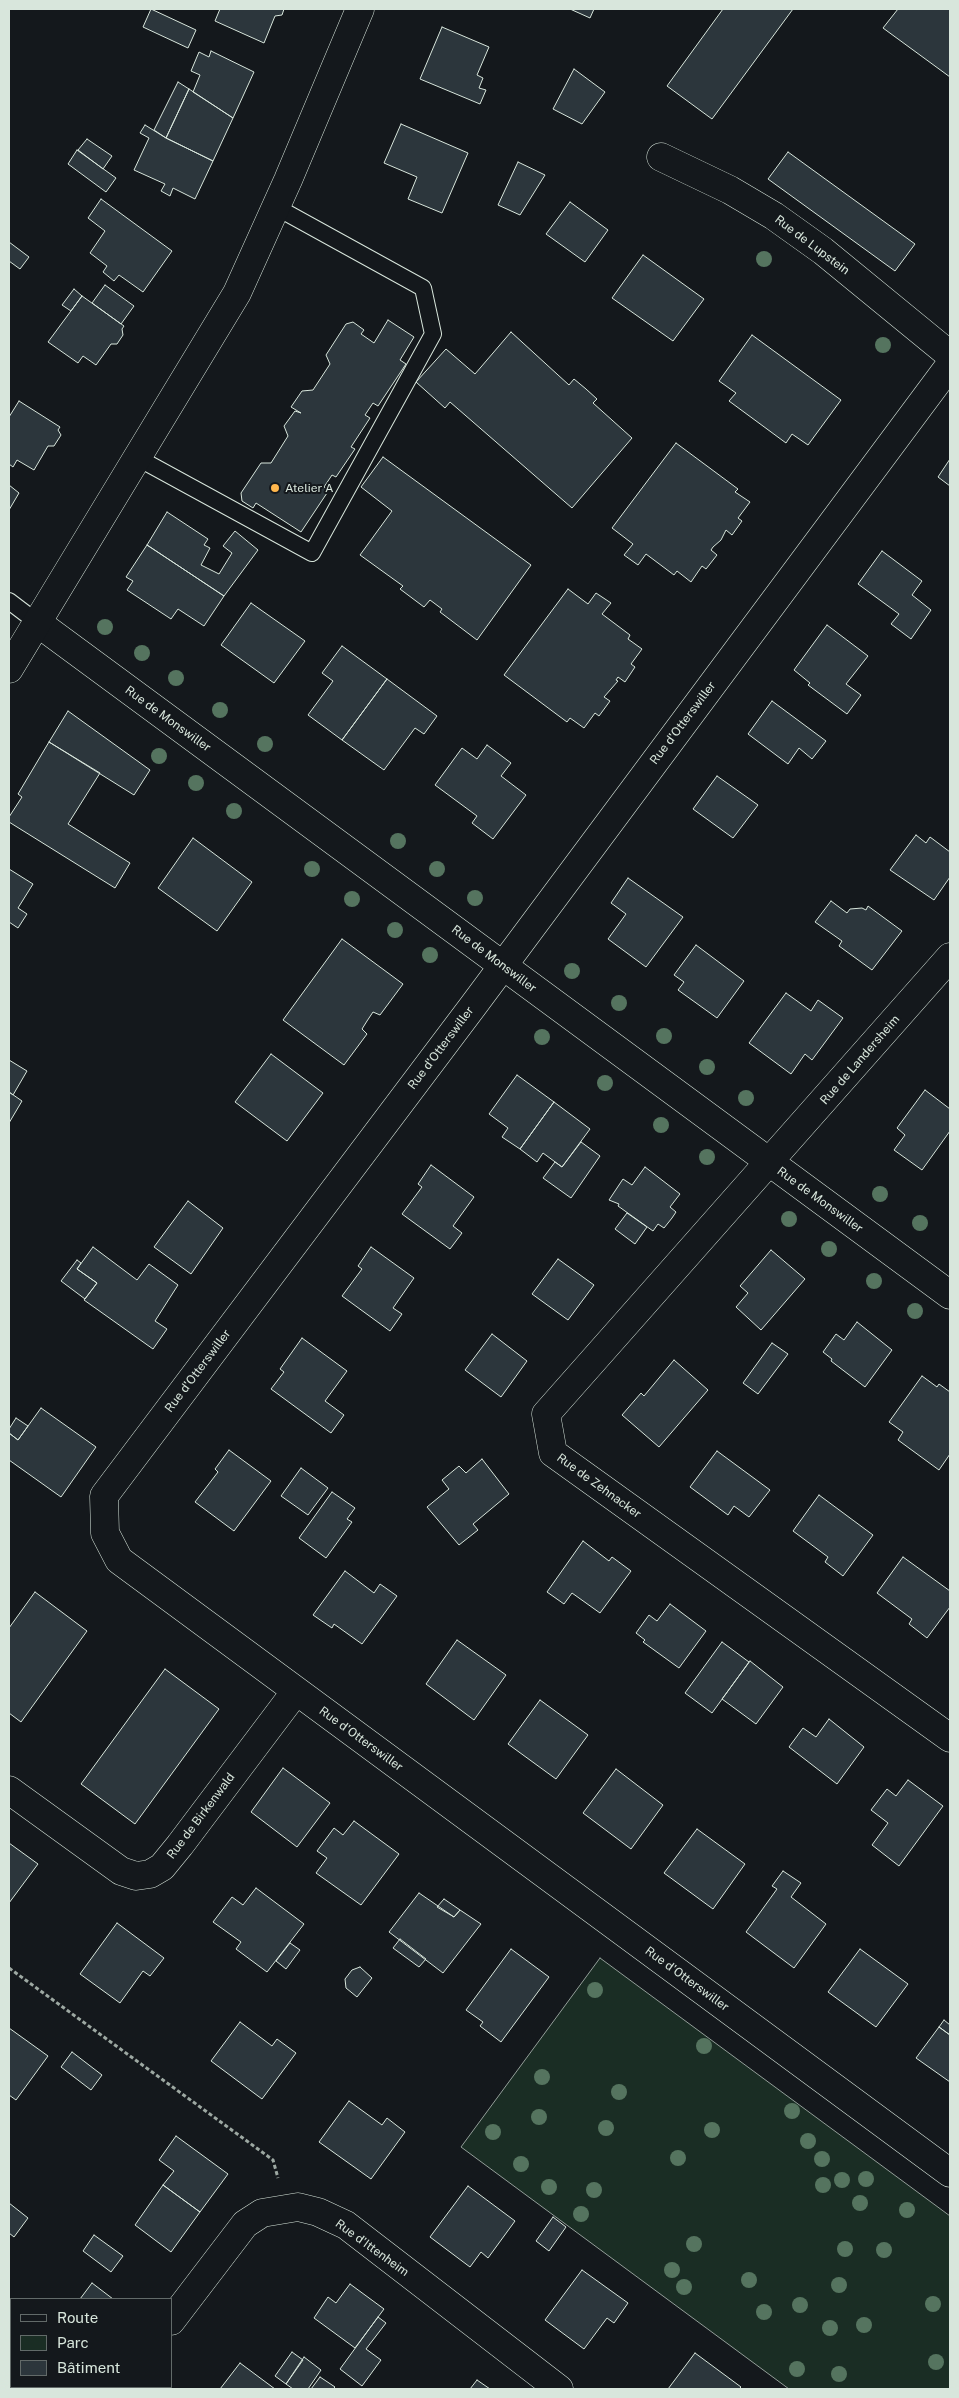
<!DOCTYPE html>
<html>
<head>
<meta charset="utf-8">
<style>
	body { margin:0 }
	#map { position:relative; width:959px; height:2398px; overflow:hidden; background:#14181c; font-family:"Public Sans",sans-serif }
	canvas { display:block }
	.frame { position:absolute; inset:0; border:10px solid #d8e6dc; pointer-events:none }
	.legend { position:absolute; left:10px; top:2298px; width:162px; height:90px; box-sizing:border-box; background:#14181c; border:1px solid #626a69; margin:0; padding:6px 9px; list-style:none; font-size:15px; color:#d8e6dc }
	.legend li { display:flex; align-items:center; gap:10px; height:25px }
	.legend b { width:25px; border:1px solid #626a69 }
</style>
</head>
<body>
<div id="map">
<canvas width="959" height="2398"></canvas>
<div class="frame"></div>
<ul class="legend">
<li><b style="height:6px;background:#14181c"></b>Route</li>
<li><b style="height:14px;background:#1a2d24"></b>Parc</li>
<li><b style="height:14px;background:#2c363c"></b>Bâtiment</li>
</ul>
</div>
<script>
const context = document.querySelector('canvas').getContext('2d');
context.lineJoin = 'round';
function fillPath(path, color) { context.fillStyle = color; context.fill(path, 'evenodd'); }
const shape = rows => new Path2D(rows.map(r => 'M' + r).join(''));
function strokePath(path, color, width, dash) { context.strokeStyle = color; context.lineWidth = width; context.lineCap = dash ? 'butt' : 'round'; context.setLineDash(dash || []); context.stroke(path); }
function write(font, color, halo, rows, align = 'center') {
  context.font = font + ' "Public Sans",sans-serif'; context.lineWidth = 4; context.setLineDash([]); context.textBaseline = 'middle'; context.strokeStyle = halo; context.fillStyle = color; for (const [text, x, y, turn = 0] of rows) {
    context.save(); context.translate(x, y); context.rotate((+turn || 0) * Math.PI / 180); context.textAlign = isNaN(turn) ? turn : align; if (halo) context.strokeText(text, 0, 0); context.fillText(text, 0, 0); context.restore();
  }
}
const green = shape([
	[600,1958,950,2216,950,2389,789,2389,461,2147,600,1958]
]);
const building = shape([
	[151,9,196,30,188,48,143,27,151,9],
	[220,9,284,9,282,15,275,16,264,43,215,21,220,9],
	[570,9,594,9,590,18,570,9],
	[723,9,793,9,712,119,667,86,723,9],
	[898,9,950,9,950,77,883,28,898,9],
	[442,27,489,47,477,75,483,78,479,88,486,90,480,104,420,79,442,27],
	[211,51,254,72,233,118,193,92,200,75,191,71,199,52,209,57,211,51],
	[574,69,605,92,582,124,553,109,574,69],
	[178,82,189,89,166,138,154,130,178,82],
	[189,89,233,118,213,161,166,138,189,89],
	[401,124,468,153,442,213,408,199,417,177,384,163,401,124],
	[145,125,166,138,213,161,195,199,173,188,170,196,161,191,165,184,134,170,149,138,140,133,145,125],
	[87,139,112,156,103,169,78,150,87,139],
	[77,150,116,178,106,192,68,164,77,150],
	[788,152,915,244,895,271,768,179,788,152],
	[518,162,545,175,520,215,498,205,518,162],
	[101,199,172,251,143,292,119,275,114,281,103,272,107,266,90,253,105,231,88,218,101,199],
	[570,202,608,230,585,262,546,234,570,202],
	[9,242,29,257,20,269,9,261,9,242],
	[643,255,704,299,673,341,612,298,643,255],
	[105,285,134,306,121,324,92,303,105,285],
	[74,289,82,296,71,311,62,305,74,289],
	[82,296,124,326,122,329,123,335,117,344,111,344,96,365,83,356,78,363,48,342,82,296],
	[388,320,414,337,400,360,406,364,378,406,373,403,365,415,370,418,351,447,355,449,336,477,332,475,324,487,329,490,301,532,256,503,253,508,242,501,241,493,261,463,271,463,288,436,284,426,295,411,301,413,291,407,302,391,313,390,330,364,326,355,346,324,353,322,364,330,361,334,374,343,388,320],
	[511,332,569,385,574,379,586,389,597,399,593,403,632,438,572,508,450,402,445,408,416,382,446,349,475,374,511,332],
	[752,335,841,400,808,445,792,434,786,443,729,401,736,393,719,381,752,335],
	[19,401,60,427,58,430,61,435,54,446,48,446,34,470,17,460,13,467,9,464,9,417,19,401],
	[676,443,738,489,735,492,750,502,738,518,742,521,732,535,726,530,721,540,713,547,711,550,717,555,706,569,702,566,691,582,677,571,674,575,646,554,638,565,624,555,633,544,612,528,676,443],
	[383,457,531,565,477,640,440,612,442,609,430,600,424,607,400,589,403,586,360,555,392,511,361,487,383,457],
	[950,459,950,486,938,477,950,459],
	[9,485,19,493,9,510,9,485],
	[167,512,208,539,204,545,210,548,201,565,219,574,232,553,223,546,235,531,258,550,224,596,147,545,167,512],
	[147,545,224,596,204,626,178,609,171,619,127,590,133,581,126,577,147,545],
	[882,551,922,581,912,595,931,610,911,639,891,624,899,614,858,584,882,551],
	[568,589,588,604,596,593,611,603,602,614,630,635,628,639,642,649,631,664,635,667,625,682,618,677,616,680,618,681,604,697,610,701,599,716,595,713,584,728,570,718,567,722,504,675,568,589],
	[251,603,305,641,274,683,221,645,251,603],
	[827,625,868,656,846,684,861,695,847,714,808,685,810,683,794,670,827,625],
	[342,646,387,679,342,740,308,715,333,681,322,673,342,646],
	[387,679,437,716,424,734,415,728,384,770,342,740,387,679],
	[772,701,826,741,812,759,799,748,788,764,748,734,772,701],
	[68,711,150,770,134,795,49,742,68,711],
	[49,742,100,773,68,824,130,863,115,888,9,822,9,817,22,797,18,794,49,742],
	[487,745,511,763,501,776,526,795,493,839,472,823,477,816,435,785,462,748,477,759,487,745],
	[717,776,758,805,733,838,693,809,717,776],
	[916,835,926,843,930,837,950,852,950,877,934,900,890,870,916,835],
	[193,838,252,882,217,931,158,888,193,838],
	[9,869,33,884,18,908,27,914,18,928,9,922,9,869],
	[628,878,683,917,646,967,608,939,626,914,611,903,628,878],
	[831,901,847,913,850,909,862,908,866,910,868,906,902,931,872,970,839,946,842,941,815,922,831,901],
	[342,939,403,984,380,1015,373,1012,367,1021,362,1029,367,1034,344,1065,283,1020,342,939],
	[696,945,744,981,717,1018,678,990,684,982,674,975,696,945],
	[786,993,811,1011,818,1000,843,1018,812,1060,805,1054,791,1074,749,1043,786,993],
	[271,1054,323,1093,287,1141,235,1102,271,1054],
	[9,1060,27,1071,13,1095,9,1092,9,1060],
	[517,1075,554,1102,520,1149,502,1137,508,1128,489,1114,517,1075],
	[925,1090,950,1109,950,1131,922,1170,894,1150,905,1135,897,1128,925,1090],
	[9,1092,22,1101,9,1123,9,1092],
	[554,1102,590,1129,562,1167,543,1153,537,1162,520,1149,554,1102],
	[581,1142,600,1156,571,1198,543,1178,555,1162,562,1167,581,1142],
	[431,1165,474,1197,453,1226,462,1233,450,1249,402,1214,422,1187,418,1184,431,1165],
	[645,1167,680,1194,670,1207,676,1212,672,1218,664,1228,658,1224,653,1231,618,1206,619,1204,609,1200,623,1179,632,1185,645,1167],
	[188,1201,223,1228,191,1274,154,1247,188,1201],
	[627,1213,647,1227,635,1244,615,1229,627,1213],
	[93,1247,137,1280,149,1264,178,1285,155,1321,167,1329,153,1349,84,1300,97,1283,77,1269,93,1247],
	[371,1247,414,1278,393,1308,402,1314,390,1331,342,1296,362,1269,358,1266,371,1247],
	[771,1250,805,1279,761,1330,736,1307,748,1293,740,1286,771,1250],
	[558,1259,594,1285,568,1320,532,1294,558,1259],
	[77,1260,81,1263,77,1269,97,1283,85,1299,61,1281,77,1260],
	[857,1322,892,1350,865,1387,831,1361,832,1359,823,1352,836,1334,844,1340,857,1322],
	[492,1334,527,1361,501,1397,465,1370,492,1334],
	[302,1338,347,1371,325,1401,344,1415,331,1433,271,1389,284,1372,280,1369,302,1338],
	[772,1343,788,1354,758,1394,743,1383,772,1343],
	[674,1360,708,1390,659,1447,622,1415,641,1393,644,1396,674,1360],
	[922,1376,937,1387,939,1384,950,1392,950,1454,939,1470,898,1440,903,1432,889,1422,922,1376],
	[41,1408,96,1447,61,1497,9,1460,9,1433,18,1440,41,1408],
	[16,1418,28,1426,18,1440,9,1433,9,1429,16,1418],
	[229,1450,271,1481,234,1531,195,1502,218,1472,215,1469,229,1450],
	[717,1451,770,1490,749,1517,734,1506,728,1515,690,1487,717,1451],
	[482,1459,509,1494,473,1524,478,1530,459,1545,427,1507,449,1489,442,1480,459,1466,466,1473,482,1459],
	[301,1468,328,1488,308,1515,281,1496,301,1468],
	[332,1492,355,1508,347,1519,352,1522,326,1558,299,1538,332,1492],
	[819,1495,873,1535,843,1576,825,1562,828,1557,793,1531,819,1495],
	[583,1541,609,1561,612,1557,631,1571,600,1613,572,1593,564,1604,547,1592,583,1541],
	[903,1557,950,1591,950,1607,927,1638,909,1624,912,1619,877,1593,903,1557],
	[345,1571,374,1593,380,1584,397,1596,362,1644,334,1624,332,1628,313,1615,345,1571],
	[35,1592,87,1631,21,1722,9,1713,9,1628,35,1592],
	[670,1604,706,1631,679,1668,643,1642,645,1640,636,1633,649,1615,657,1621,670,1604],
	[457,1640,506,1675,474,1720,426,1684,457,1640],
	[722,1642,749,1662,712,1713,685,1693,722,1642],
	[750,1661,783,1687,756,1724,722,1699,750,1661],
	[165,1669,219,1709,135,1824,81,1784,165,1669],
	[540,1700,588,1735,556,1779,508,1744,540,1700],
	[829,1719,864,1747,837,1784,789,1747,803,1728,816,1737,829,1719],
	[283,1768,330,1803,297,1847,251,1812,283,1768],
	[616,1769,663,1805,631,1849,583,1813,616,1769],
	[908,1780,943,1806,899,1866,872,1845,888,1823,871,1810,887,1789,896,1796,908,1780],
	[354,1821,399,1854,361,1905,316,1873,327,1858,317,1851,334,1828,343,1835,354,1821],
	[697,1829,745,1864,713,1909,664,1873,697,1829],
	[9,1843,38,1864,9,1903,9,1843],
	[783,1871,801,1883,791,1897,826,1924,794,1968,746,1932,777,1889,772,1886,783,1871],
	[256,1888,304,1924,267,1972,236,1949,241,1942,213,1922,232,1897,243,1905,256,1888],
	[419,1893,454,1917,460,1910,481,1924,443,1973,389,1932,419,1893],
	[444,1899,460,1910,454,1917,437,1907,444,1899],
	[117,1923,164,1958,150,1976,143,1971,120,2003,80,1974,117,1923],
	[400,1939,426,1959,419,1967,393,1948,400,1939],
	[290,1943,300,1950,286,1969,276,1961,290,1943],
	[511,1949,549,1977,501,2042,480,2026,483,2022,466,2010,511,1949],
	[860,1949,908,1984,876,2027,828,1992,860,1949],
	[360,1967,372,1978,357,1997,346,1988,345,1979,352,1970,360,1967],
	[944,2020,950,2025,950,2035,939,2027,944,2020],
	[240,2022,272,2046,277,2039,296,2053,262,2099,211,2061,240,2022],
	[939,2027,950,2035,950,2082,916,2058,939,2027],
	[9,2028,48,2056,16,2100,9,2095,9,2028],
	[72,2052,102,2075,91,2090,61,2067,72,2052],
	[349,2101,382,2125,387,2118,405,2132,371,2179,319,2142,349,2101],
	[176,2136,228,2174,200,2212,163,2185,174,2171,159,2160,176,2136],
	[163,2185,200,2212,171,2252,135,2225,163,2185],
	[468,2186,515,2221,488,2258,481,2252,470,2267,430,2237,468,2186],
	[9,2203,28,2218,14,2237,9,2233,9,2203],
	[553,2217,566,2227,549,2251,536,2241,553,2217],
	[94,2235,123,2256,111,2272,83,2251,94,2235],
	[582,2270,628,2303,614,2323,607,2318,584,2349,545,2320,582,2270],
	[92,2283,113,2299,80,2299,92,2283],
	[350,2284,384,2309,355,2348,314,2318,328,2297,336,2303,350,2284],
	[378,2317,386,2323,366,2349,381,2360,362,2386,340,2369,378,2317],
	[292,2352,303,2360,286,2384,275,2376,292,2352],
	[695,2353,741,2387,739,2389,668,2389,695,2353],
	[304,2357,321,2370,308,2389,293,2389,286,2384,304,2357],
	[240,2363,275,2389,220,2389,240,2363],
	[320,2377,335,2387,333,2389,311,2389,320,2377],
	[477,2380,490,2389,470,2389,477,2380]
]);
const path = shape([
	[9,1968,273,2160,278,2178]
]);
const service = shape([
	[138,458,312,553,433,334,423,288,276,207],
	[9,601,38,623]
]);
const minor = shape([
	[661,157,730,190,774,216,823,251,950,355],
	[950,365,473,1006,104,1496,105,1533,119,1560,950,2173],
	[38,623,950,1295],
	[950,957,546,1414,553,1453,950,1738],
	[9,1790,121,1871,136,1876,150,1874,162,1867,180,1845,296,1691],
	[171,2321,245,2224,262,2213,298,2207,318,2212,346,2225,559,2389],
	[121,2389,123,2387]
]);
const tertiary = shape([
	[9,2363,11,2364],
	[40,2387,43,2389]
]);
const secondary = shape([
	[9,669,237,293,288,180,360,9]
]);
const trees = [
	[764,259],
	[883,345],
	[105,627],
	[142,653],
	[176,678],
	[220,710],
	[265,744],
	[159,756],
	[196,783],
	[234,811],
	[398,841],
	[312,869],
	[437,869],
	[475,898],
	[352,899],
	[395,930],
	[430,955],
	[572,971],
	[619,1003],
	[664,1036],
	[542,1037],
	[707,1067],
	[605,1083],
	[746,1098],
	[661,1125],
	[707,1157],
	[880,1194],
	[789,1219],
	[920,1223],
	[829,1249],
	[874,1281],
	[915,1311],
	[595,1990],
	[704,2046],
	[542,2077],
	[619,2092],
	[792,2111],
	[539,2117],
	[606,2128],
	[712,2130],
	[493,2132],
	[808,2141],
	[678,2158],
	[822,2159],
	[521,2164],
	[866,2179],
	[842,2180],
	[823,2185],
	[549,2187],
	[594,2190],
	[860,2203],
	[907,2210],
	[581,2214],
	[694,2244],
	[845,2249],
	[884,2250],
	[672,2270],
	[749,2280],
	[839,2285],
	[684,2287],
	[933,2304],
	[800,2305],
	[764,2312],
	[864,2325],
	[830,2328],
	[936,2362],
	[797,2369],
	[839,2374]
];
const markers = [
	[275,488,5,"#ffb74d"]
];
const streetNames = [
	["Rue de Lupstein",812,245,37],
	["Rue de Monswiller",168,719,36],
	["Rue d'Otterswiller",683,723,-53],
	["Rue de Monswiller",494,959,37],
	["Rue d'Otterswiller",441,1048,-53],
	["Rue de Landersheim",860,1060,-49],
	["Rue de Monswiller",820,1200,36],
	["Rue d'Otterswiller",198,1371,-53],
	["Rue de Zehnacker",599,1486,36],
	["Rue d'Otterswiller",361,1739,36],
	["Rue de Birkenwald",201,1816,-53],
	["Rue d'Otterswiller",687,1979,36],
	["Rue d'Ittenheim",372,2248,36]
];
const poiNames = [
	["Atelier A",285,488]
];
fillPath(green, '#1a2d24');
strokePath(green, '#939e99', 1);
fillPath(building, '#2c363c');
strokePath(building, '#d8e6dc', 1);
strokePath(service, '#d8e6dc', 18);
strokePath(minor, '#d8e6dc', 29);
strokePath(tertiary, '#d8e6dc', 29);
strokePath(secondary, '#d8e6dc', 29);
strokePath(path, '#9da8a2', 3, [4, 2.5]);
strokePath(service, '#14181c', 16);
strokePath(minor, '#14181c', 28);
strokePath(tertiary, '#14181c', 28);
strokePath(secondary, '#14181c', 28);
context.fillStyle = '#55745f';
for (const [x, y] of trees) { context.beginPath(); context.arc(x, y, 8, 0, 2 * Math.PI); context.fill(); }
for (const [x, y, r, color] of markers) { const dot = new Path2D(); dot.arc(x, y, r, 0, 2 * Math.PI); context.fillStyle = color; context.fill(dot); strokePath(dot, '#14181c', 2); }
write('12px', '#d8e6dc', '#14181c', streetNames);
write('12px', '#d8e6dc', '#14181c', poiNames, 'left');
</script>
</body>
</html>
